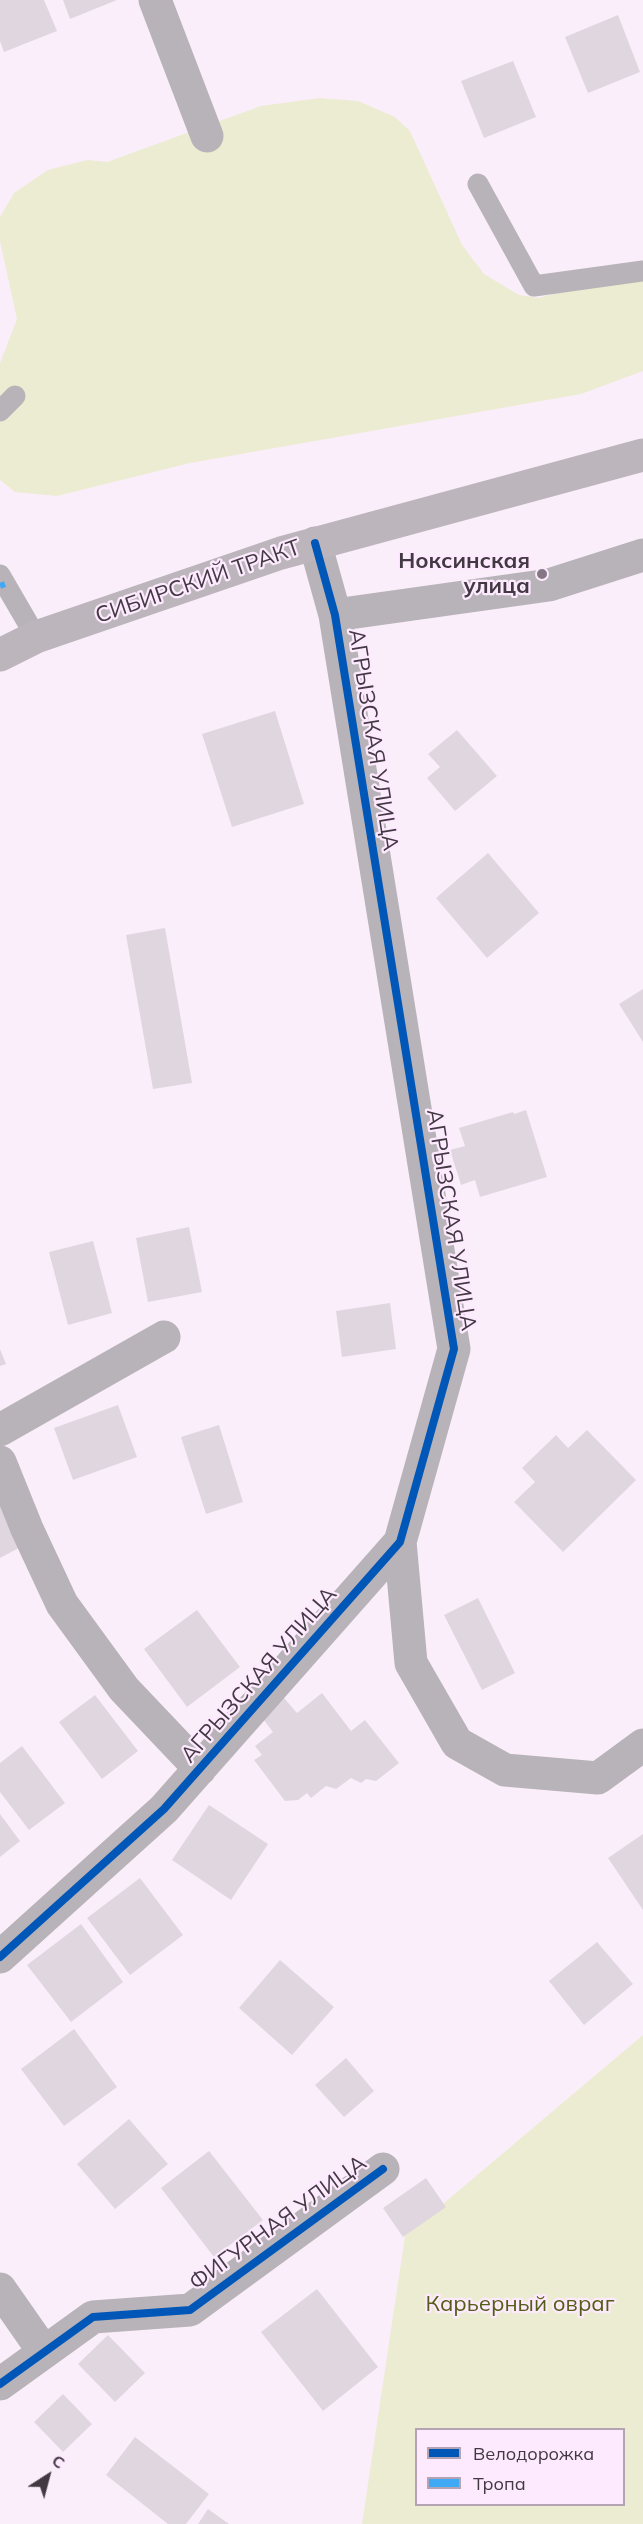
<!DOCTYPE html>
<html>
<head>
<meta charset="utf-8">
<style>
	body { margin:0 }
	#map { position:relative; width:643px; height:2524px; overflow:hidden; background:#faeefa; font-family:Mulish,sans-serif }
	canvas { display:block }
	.legend { position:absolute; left:415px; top:2428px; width:210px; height:78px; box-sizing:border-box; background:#feeafe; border:2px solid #b3a3b3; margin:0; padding:8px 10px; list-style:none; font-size:18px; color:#433943 }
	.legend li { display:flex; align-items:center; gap:12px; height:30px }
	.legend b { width:30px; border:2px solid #b3a3b3 }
	.north { position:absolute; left:18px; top:2446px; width:60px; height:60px; -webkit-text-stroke:4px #feeafe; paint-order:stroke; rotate:36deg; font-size:16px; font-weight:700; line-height:24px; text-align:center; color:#433943 }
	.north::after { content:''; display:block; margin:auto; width:21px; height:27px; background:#433943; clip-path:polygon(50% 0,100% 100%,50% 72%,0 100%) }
</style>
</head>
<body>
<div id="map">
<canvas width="643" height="2524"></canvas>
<ul class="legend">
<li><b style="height:8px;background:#0057b8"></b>Велодорожка</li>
<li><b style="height:8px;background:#3fa9f5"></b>Тропа</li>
</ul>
<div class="north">С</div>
</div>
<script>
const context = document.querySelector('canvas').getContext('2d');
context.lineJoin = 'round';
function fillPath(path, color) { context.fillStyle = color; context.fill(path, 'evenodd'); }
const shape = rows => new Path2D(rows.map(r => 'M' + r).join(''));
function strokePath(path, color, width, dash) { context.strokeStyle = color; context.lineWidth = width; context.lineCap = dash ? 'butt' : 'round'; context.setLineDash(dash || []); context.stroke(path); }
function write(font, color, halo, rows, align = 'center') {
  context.font = font + ' Mulish,sans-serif'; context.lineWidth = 4.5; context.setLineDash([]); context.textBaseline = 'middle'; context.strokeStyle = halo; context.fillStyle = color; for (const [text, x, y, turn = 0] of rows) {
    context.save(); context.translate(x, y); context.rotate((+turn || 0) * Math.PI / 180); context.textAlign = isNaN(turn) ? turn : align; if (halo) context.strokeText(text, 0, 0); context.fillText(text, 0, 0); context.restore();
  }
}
const green = shape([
	[320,98,358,101,395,117,410,131,462,245,484,274,519,295,539,298,627,271,643,271,643,371,581,394,190,463,57,496,15,492,0,480,0,363,17,319,0,241,0,217,14,193,48,170,87,160,107,162,261,106],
	[643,2035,643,2524,362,2524,405,2236],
	[416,2430,624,2430,624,2504,416,2504]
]);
const building = shape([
	[0,0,44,0,57,31,4,52,0,41],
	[63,0,117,0,70,19],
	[618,15,640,72,588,93,565,37],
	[513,61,536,117,484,138,461,81],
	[275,711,304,804,232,827,202,734],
	[457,730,497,776,455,811,427,778,440,767,428,754],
	[488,853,539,913,487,958,436,898],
	[165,928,192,1083,153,1089,126,935],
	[643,989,643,1042,619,1004],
	[526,1110,547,1177,480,1197,475,1180,461,1185,450,1150,465,1146,459,1128,513,1112,514,1114],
	[189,1227,202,1292,148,1302,136,1238],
	[93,1241,112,1313,68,1325,49,1252],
	[390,1303,396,1349,342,1357,336,1311],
	[0,1349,6,1364,0,1366],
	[118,1405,137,1457,73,1480,54,1428],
	[219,1425,243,1502,206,1514,181,1437],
	[587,1430,636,1480,563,1552,514,1502,535,1482,522,1468,556,1435,568,1448],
	[0,1491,28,1543,0,1558],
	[478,1598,515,1673,482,1690,444,1615],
	[197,1610,240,1667,187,1707,144,1649],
	[278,1691,297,1713,322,1693,351,1731,365,1720,399,1763,376,1781,366,1779,361,1783,351,1778,336,1789,326,1786,311,1798,307,1793,298,1800,285,1801,254,1760,262,1755,255,1746,273,1732,257,1711],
	[95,1695,138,1751,102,1779,59,1722],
	[22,1746,65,1803,29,1830,0,1792,0,1763],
	[209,1805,268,1844,231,1900,172,1860],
	[0,1814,20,1841,0,1857],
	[643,1834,643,1910,608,1858],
	[140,1878,183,1935,130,1975,87,1918],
	[81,1924,123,1982,71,2022,27,1965],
	[597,1942,633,1984,584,2025,549,1981],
	[280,1960,334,2007,292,2055,239,2008],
	[74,2029,117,2087,64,2126,21,2069],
	[346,2058,374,2091,344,2117,315,2085],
	[129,2119,168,2164,115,2209,77,2164],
	[209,2151,263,2220,214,2257,161,2188],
	[426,2178,446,2207,403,2237,383,2208],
	[317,2289,378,2367,323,2411,261,2332],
	[108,2335,145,2373,115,2402,78,2364],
	[63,2394,92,2424,63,2452,34,2422],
	[135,2437,209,2494,186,2524,168,2524,106,2475],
	[208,2509,229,2524,198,2524]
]);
const service = shape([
	[478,184,534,286,643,271],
	[0,411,15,396],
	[0,575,36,637]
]);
const minor = shape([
	[155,0,207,136],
	[335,615,549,585,643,555],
	[0,1430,164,1337],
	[0,1462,27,1529,62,1604,124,1689,200,1769],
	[400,1542,411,1663,457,1743,505,1770,598,1778,643,1745],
	[0,1957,164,1809,400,1542,454,1349,335,615,315,543],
	[0,2289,44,2352],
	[0,2384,93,2317,190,2310,383,2169]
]);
const primary = shape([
	[0,655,36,637,281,553,643,455]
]);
const quiet = shape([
	[0,586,5,584]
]);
const cycleway = shape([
	[0,1957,164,1809,400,1542,454,1349,335,615,315,543],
	[0,2384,93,2317,190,2310,383,2169]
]);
const markers = [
	[542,574,6,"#837883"]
];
const poiNames = [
	["Ноксинская",530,561],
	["улица",530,586]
];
const streetNames = [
	["СИБИРСКИЙ ТРАКТ",198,582,-19],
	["АГРЫЗСКАЯ УЛИЦА",373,740,81],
	["АГРЫЗСКАЯ УЛИЦА",451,1220,81],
	["АГРЫЗСКАЯ УЛИЦА",259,1675,-49],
	["ФИГУРНАЯ УЛИЦА",278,2223,-36]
];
const parkNames = [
	["Карьерный овраг",520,2304]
];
fillPath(green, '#ececd2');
fillPath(building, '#e0d6e0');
strokePath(service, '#b8b3b8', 21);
strokePath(minor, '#b8b3b8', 33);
strokePath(primary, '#bcb5bc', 33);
strokePath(quiet, '#3fa9f5', 6, [12, 6]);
strokePath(cycleway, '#0057b8', 8);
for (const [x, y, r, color] of markers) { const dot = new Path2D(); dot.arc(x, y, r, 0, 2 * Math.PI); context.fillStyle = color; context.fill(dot); strokePath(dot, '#feeafe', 2); }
write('bold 22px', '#433943', '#feeafe', poiNames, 'right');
write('22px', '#433943', '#feeafe', streetNames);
write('22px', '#555e16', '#feeafe', parkNames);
</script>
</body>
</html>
